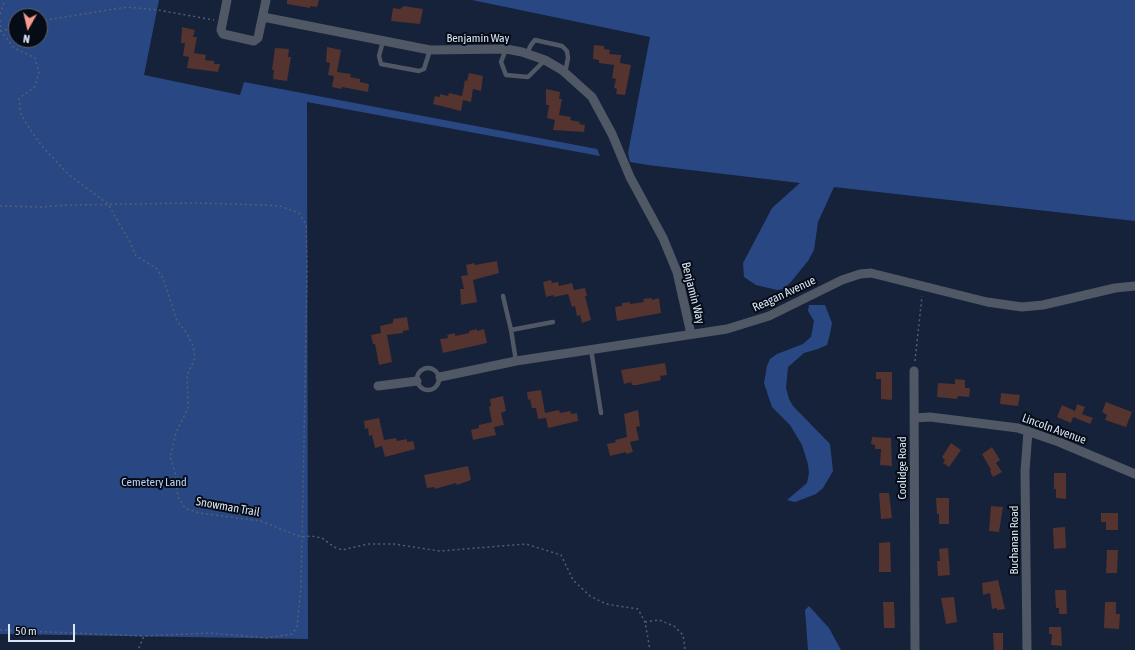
<!DOCTYPE html>
<html>
<head>
<meta charset="utf-8">
<style>
	body { margin:0 }
	#map { position:relative; width:1135px; height:650px; overflow:hidden; background:#15223a; font-family:"Asap Condensed",sans-serif }
	canvas { display:block }
	.north { position:absolute; left:8px; top:8px; width:40px; height:40px; box-sizing:border-box; background:#060c16; border:1px solid #5b626f; border-radius:50%; rotate:188deg; font-size:11px; font-weight:700; line-height:16px; text-align:center; color:#dae4f5 }
	.north::after { content:''; display:block; margin:auto; width:14px; height:18px; background:#f59d8e; clip-path:polygon(50% 0,100% 100%,50% 72%,0 100%) }
	.scale { position:absolute; left:8px; top:624px; width:67px; height:18px; box-sizing:border-box; border:2px solid #dae4f5; border-top:0; padding-left:5px; font-size:12px; line-height:14px; white-space:nowrap; color:#dae4f5; -webkit-text-stroke:3px #060c16; paint-order:stroke }
</style>
</head>
<body>
<div id="map">
<canvas width="1135" height="650"></canvas>
<div class="north">N</div>
<div class="scale">50 m</div>
</div>
<script>
const context = document.querySelector('canvas').getContext('2d');
context.lineJoin = 'round';
function fillPath(path, color) { context.fillStyle = color; context.fill(path, 'evenodd'); }
const shape = rows => new Path2D(rows.map(r => 'M' + r).join(''));
function strokePath(path, color, width, dash) { context.strokeStyle = color; context.lineWidth = width; context.lineCap = dash ? 'butt' : 'round'; context.setLineDash(dash || []); context.stroke(path); }
function write(font, color, halo, rows, align = 'center') {
  context.font = font + ' "Asap Condensed",sans-serif'; context.lineWidth = 4; context.setLineDash([]); context.textBaseline = 'middle'; context.strokeStyle = halo; context.fillStyle = color; for (const [text, x, y, turn = 0] of rows) {
    context.save(); context.translate(x, y); context.rotate((+turn || 0) * Math.PI / 180); context.textAlign = isNaN(turn) ? turn : align; if (halo) context.strokeText(text, 0, 0); context.fillText(text, 0, 0); context.restore();
  }
}
const green = shape([
	[0,0,159,0,144,75,240,95,244,82,597,149,600,156,307,102,308,639,0,634],
	[16,16,40,16,40,40,16,40],
	[472,0,1135,0,1135,221,834,187,818,222,814,250,808,261,790,283,783,289,777,290,756,285,744,277,743,263,772,208,800,183,648,165,630,162,628,153,650,37],
	[809,305,825,305,832,323,830,334,827,345,818,349,804,353,788,367,786,388,789,399,793,406,830,444,833,471,823,488,816,494,795,502,787,500,807,483,809,473,808,464,802,445,790,425,772,407,764,383,767,366,770,359,777,354,803,344,811,337,814,321,808,311],
	[809,606,829,628,841,650,808,650,805,610]
]);
const building = shape([
	[287,0,319,0,317,7,310,6,310,8,287,4],
	[404,6,423,9,420,24,391,21,393,8,400,9],
	[182,27,195,30,193,37,197,37,194,53,206,55,205,60,214,61,214,64,220,64,218,72,187,68,189,57,183,56,185,43,181,43],
	[594,45,604,46,604,49,610,50,609,54,621,55,620,63,631,65,625,95,616,94,617,89,614,88,616,79,612,78,614,65,599,63,599,60,593,59],
	[327,47,341,50,337,72,351,74,350,77,360,79,360,82,369,84,368,92,342,87,341,89,332,87,334,76,328,75,330,63,326,62],
	[275,48,289,49,288,57,291,57,287,81,273,79,274,70,272,70],
	[469,73,483,76,481,91,473,89,471,102,463,100,461,111,433,104,435,96,440,97,440,94,448,96,449,93,462,96,465,80,467,81],
	[546,89,560,92,559,99,562,99,559,115,571,117,570,120,580,122,579,124,585,125,584,132,553,130,555,120,547,118,549,105,546,105],
	[497,261,499,273,473,280,477,302,461,305,460,289,464,289,461,276,468,275,466,265,474,263,475,265],
	[551,280,552,283,558,282,559,286,572,283,574,290,585,288,587,296,585,296,591,320,582,323,580,315,577,316,575,306,572,307,568,294,554,297,553,295,546,297,543,282],
	[652,298,652,300,659,298,661,313,617,321,615,307,622,306,622,303,630,302,630,304,644,302,643,299],
	[407,317,409,330,403,331,403,333,387,335,392,362,379,365,375,344,373,344,371,335,381,333,380,326,393,323,393,319],
	[477,329,477,331,484,329,487,343,443,353,440,339,448,338,447,335,455,333,455,336,469,333,469,331],
	[665,363,667,375,660,376,661,380,637,385,632,385,631,382,624,384,621,370],
	[876,372,892,372,892,400,881,399,881,379,876,379],
	[955,379,965,380,965,388,970,388,969,397,958,396,957,399,937,397,938,383,955,384],
	[541,390,545,413,559,410,560,413,570,411,571,414,577,413,578,421,548,428,546,418,538,419,536,408,532,408,530,399,528,400,527,392],
	[1001,393,1020,395,1018,406,1000,404],
	[503,396,506,411,501,413,504,425,494,427,496,435,473,440,471,430,479,428,479,425,492,422,489,407,491,406,490,399],
	[1106,402,1132,412,1126,427,1105,420,1107,415,1102,412],
	[1077,404,1085,407,1082,414,1093,418,1090,424,1073,417,1071,423,1057,417,1062,405,1075,411],
	[638,410,640,426,636,427,639,440,630,442,633,452,626,454,626,452,610,456,607,444,616,442,615,440,627,437,624,414],
	[379,418,384,440,396,438,397,441,407,439,407,442,413,441,415,449,385,457,382,446,375,448,372,435,369,436,368,428,365,429,364,421],
	[872,437,891,438,892,466,880,465,881,449,875,449,875,445,871,444],
	[951,443,961,450,949,467,943,463,945,460,942,457],
	[992,447,1000,460,996,463,1002,472,993,477,990,471,991,470,982,454],
	[468,466,471,480,457,485,456,483,435,489,434,487,427,488,424,475],
	[1054,473,1066,473,1066,499,1056,498,1056,489,1054,489],
	[879,493,889,493,892,518,881,519],
	[936,498,949,498,949,524,939,524,939,514,937,514],
	[991,506,1003,507,999,532,989,531],
	[1101,513,1118,513,1118,530,1106,530,1106,522,1101,522],
	[1065,527,1066,548,1054,549,1053,528],
	[890,542,891,572,879,572,879,543],
	[948,548,950,575,938,576,937,561,940,561,939,549],
	[1107,550,1118,550,1117,573,1106,573],
	[998,580,1005,609,997,610,997,608,992,609,990,593,983,595,982,583],
	[1055,590,1066,590,1067,614,1059,614,1059,608,1056,608],
	[954,597,957,622,946,624,941,598],
	[883,602,894,602,895,628,884,628],
	[1105,602,1116,602,1116,614,1120,614,1119,629,1104,628],
	[1049,627,1061,627,1062,646,1051,645,1052,634,1049,634],
	[993,633,1003,633,1003,650,994,650]
]);
const path = shape([
	[0,14,5,0],
	[0,20,1,31,14,48,35,58,39,73,34,88,19,98,21,114,27,125,41,145,68,174,108,204,130,242,136,256,156,268,163,278,177,321,186,332,193,346,195,358,187,375,188,408,176,433,170,457,175,472,178,497,185,508,199,513,261,521,301,537,311,536,322,538,334,547,342,550,368,544,394,544,440,551,526,544,561,555,573,580,590,596,606,604,638,609,645,622,650,650],
	[40,21,127,7,158,10,214,20],
	[0,31,16,28],
	[0,206,41,207,69,205,196,203,263,205,280,206,299,213,306,224,307,268,304,441,301,587,297,627,292,634,267,638,210,633,144,636,138,650],
	[915,361,922,296],
	[645,622,659,620,674,626,683,635,685,650],
	[0,630,144,636]
]);
const lane = shape([
	[383,41,379,56,381,64,419,71,424,69,430,50],
	[506,49,501,62,506,75,528,77,545,60],
	[527,53,531,45,535,40,562,46,567,51,568,58,565,73],
	[503,296,511,330,553,322],
	[511,330,516,361],
	[591,349,601,413],
	'417 379a11 11 0 1 1 22 0a11 11 0 1 1-22 0Z'
]);
const street = shape([
	[227,0,221,30,223,34,254,41,258,38,266,0],
	[263,17,430,50,506,49,522,52,545,60,562,70,592,97,612,134,630,177,663,238,677,272,691,334],
	[914,371,915,650],
	[440,377,516,361,727,329,769,316,842,280,860,274,871,273,987,302,1022,307,1043,305,1115,288,1135,286],
	[378,386,417,381],
	[914,418,930,417,1018,428,1059,442,1135,474],
	[1027,650,1025,471,1028,431]
]);
const streetNames = [
	["Benjamin Way",478,38],
	["Benjamin Way",693,293,76],
	["Reagan Avenue",784,294,-25],
	["Lincoln Avenue",1054,429,20],
	["Coolidge Road",902,468,-90],
	["Snowman Trail",228,507,10],
	["Buchanan Road",1014,540,-90]
];
const parkNames = [
	["Cemetery Land",154,482]
];
fillPath(green, '#294883');
fillPath(building, '#55332e');
strokePath(path, '#535f75', 1.5, [2, 3]);
strokePath(lane, '#515865', 4.5);
strokePath(street, '#515865', 9);
write('12px', '#dae4f5', '#060c16', streetNames);
write('12px', '#bbd2fa', '#060c16', parkNames);
</script>
</body>
</html>
